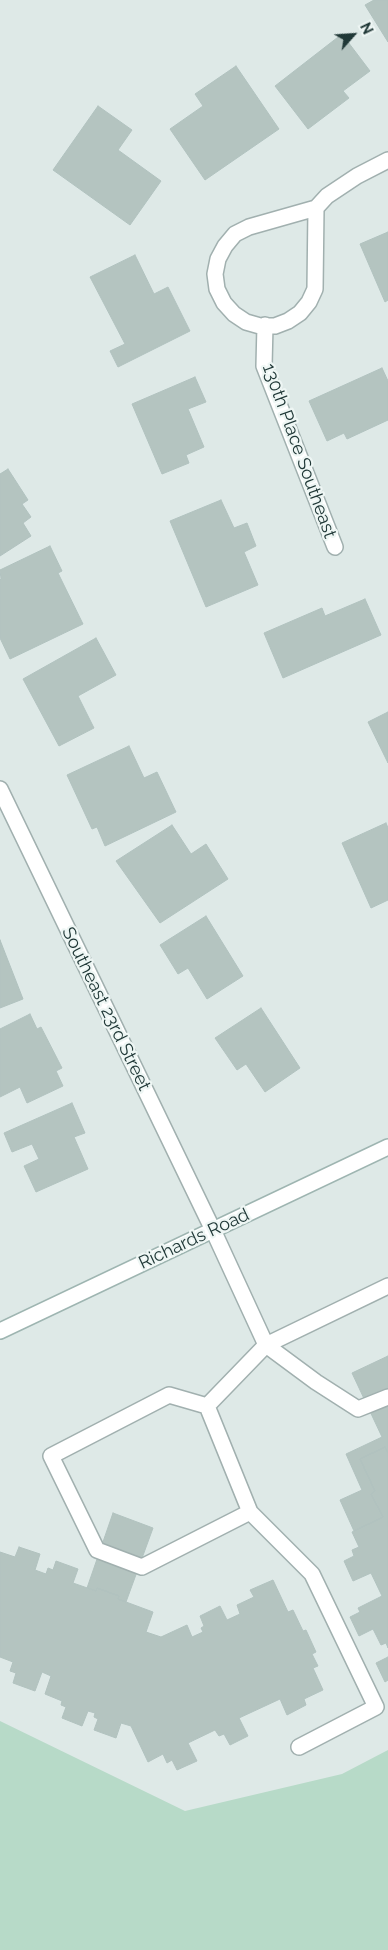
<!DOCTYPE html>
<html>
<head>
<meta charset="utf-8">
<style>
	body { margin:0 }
	#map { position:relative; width:388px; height:1950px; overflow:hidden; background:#dee9e7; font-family:Raleway,sans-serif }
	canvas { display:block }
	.north { position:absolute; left:328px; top:10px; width:50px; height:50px; -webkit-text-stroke:4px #eef6f4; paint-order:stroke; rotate:64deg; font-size:14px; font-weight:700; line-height:20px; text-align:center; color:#203837 }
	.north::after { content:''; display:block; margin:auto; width:18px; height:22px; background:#203837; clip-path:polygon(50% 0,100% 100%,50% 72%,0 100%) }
</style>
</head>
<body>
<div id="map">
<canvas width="388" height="1950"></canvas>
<div class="north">N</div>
</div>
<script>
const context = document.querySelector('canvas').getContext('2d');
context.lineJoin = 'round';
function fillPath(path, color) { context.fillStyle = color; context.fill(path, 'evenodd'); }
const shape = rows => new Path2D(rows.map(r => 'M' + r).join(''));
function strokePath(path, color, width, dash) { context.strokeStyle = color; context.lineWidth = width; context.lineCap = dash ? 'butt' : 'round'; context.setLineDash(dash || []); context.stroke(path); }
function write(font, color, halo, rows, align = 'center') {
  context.font = font + ' Raleway,sans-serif'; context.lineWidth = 4.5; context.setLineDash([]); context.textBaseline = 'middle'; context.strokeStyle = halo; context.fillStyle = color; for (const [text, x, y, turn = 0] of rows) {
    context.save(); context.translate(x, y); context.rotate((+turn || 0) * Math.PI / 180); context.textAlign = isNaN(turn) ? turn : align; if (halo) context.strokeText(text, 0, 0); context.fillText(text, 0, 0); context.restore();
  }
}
const green = shape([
	[0,1721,185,1811,342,1774,388,1750,388,1950,0,1950]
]);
const building = shape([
	[374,0,388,0,388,42,365,5,374,0],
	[342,34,370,71,343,91,349,98,308,129,275,86,342,34],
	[236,66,279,129,205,180,170,129,203,106,195,94,236,66],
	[98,106,132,130,118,150,161,181,130,225,53,170,98,106],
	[388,232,388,300,385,302,360,244,388,232],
	[135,255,154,294,168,287,190,331,118,367,110,351,125,344,90,277,135,255],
	[382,368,388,381,388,420,347,439,344,433,327,441,309,401,382,368],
	[195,377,206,402,188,409,204,447,186,455,189,463,162,474,132,404,195,377],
	[8,469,28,500,22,504,31,517,23,523,31,536,0,556,0,474,8,469],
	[221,500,234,528,247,523,256,546,244,552,258,585,206,607,170,521,221,500],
	[50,546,62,571,58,573,83,624,10,659,0,638,0,580,1,579,0,570,50,546],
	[365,599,381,635,283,678,264,633,322,608,325,616,365,599],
	[96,638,116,675,78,696,94,728,59,746,23,679,96,638],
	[388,712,388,763,368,722,388,712],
	[129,746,144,778,157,772,176,812,105,846,97,827,92,829,67,775,129,746],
	[386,823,388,828,388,900,371,908,342,843,386,823],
	[172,825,191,854,206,844,228,879,160,923,116,861,172,825],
	[206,916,243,976,207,999,188,968,178,974,160,945,206,916],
	[0,940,23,999,0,1008,0,940],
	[261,1008,300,1068,265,1092,246,1064,237,1070,215,1038,261,1008],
	[30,1014,37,1029,41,1027,62,1068,56,1071,63,1086,27,1103,20,1087,0,1097,0,1029,30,1014],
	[72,1103,85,1133,74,1137,88,1169,36,1192,24,1166,39,1159,32,1144,12,1152,4,1133,72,1103],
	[388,1356,388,1453,385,1447,360,1459,375,1491,371,1494,383,1517,354,1531,340,1500,362,1490,346,1454,382,1437,352,1373,388,1356],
	[385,1447,388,1453,388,1648,386,1643,381,1645,373,1629,359,1636,350,1617,360,1612,358,1608,382,1596,371,1573,353,1581,344,1561,354,1556,352,1550,359,1547,352,1532,383,1517,371,1494,375,1491,360,1459,385,1447],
	[113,1513,153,1528,126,1602,118,1599,119,1596,97,1588,96,1591,87,1588,113,1513],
	[19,1547,40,1554,35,1570,46,1574,48,1568,53,1570,56,1561,78,1569,73,1583,96,1591,97,1588,119,1596,118,1599,153,1612,146,1632,161,1637,187,1625,192,1637,203,1632,201,1628,204,1626,200,1616,220,1606,227,1620,240,1614,237,1605,254,1597,250,1590,273,1580,288,1612,293,1610,303,1631,306,1630,316,1652,312,1654,318,1666,313,1668,323,1690,304,1699,306,1705,287,1715,280,1699,239,1718,248,1736,230,1745,224,1734,219,1736,215,1730,188,1743,197,1761,177,1770,172,1760,167,1763,163,1754,148,1762,131,1726,121,1723,116,1738,94,1730,98,1719,94,1717,95,1713,88,1711,82,1726,62,1718,66,1707,61,1705,62,1701,45,1694,51,1676,42,1672,35,1691,13,1683,16,1673,10,1671,13,1662,0,1657,0,1552,15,1557,19,1547],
	[388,1657,388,1680,385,1682,376,1663,388,1657]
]);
const service = shape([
	[213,1230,266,1345,388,1286],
	[207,1406,169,1395,51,1456,97,1550,142,1567,250,1512],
	[299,1747,376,1707,312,1574,250,1512,207,1406,266,1345,316,1382,358,1409,388,1397]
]);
const minor = shape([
	[316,208,315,289,309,302,300,313,288,321,275,326,260,326,246,322,234,314,224,303,217,289,215,274,218,259,225,246,235,234,249,227,316,208,327,196,357,176,388,160],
	[265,325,264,366,335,547],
	[0,789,213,1230]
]);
const secondary = shape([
	[0,1331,388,1147]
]);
const streetNames = [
	["130th Place Southeast",299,451,70],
	["Southeast 23rd Street",106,1009,64],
	["Richards Road",194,1239,-25]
];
fillPath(green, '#b7dac8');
fillPath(building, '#b4c4c0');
strokePath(building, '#b1c2bf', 1);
strokePath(service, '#a1b0af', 18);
strokePath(minor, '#a1b0af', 18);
strokePath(secondary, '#9eb5b1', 18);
strokePath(service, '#fff', 15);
strokePath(minor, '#fff', 15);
strokePath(secondary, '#fff', 15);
write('18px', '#203837', '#eef6f4', streetNames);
</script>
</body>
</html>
